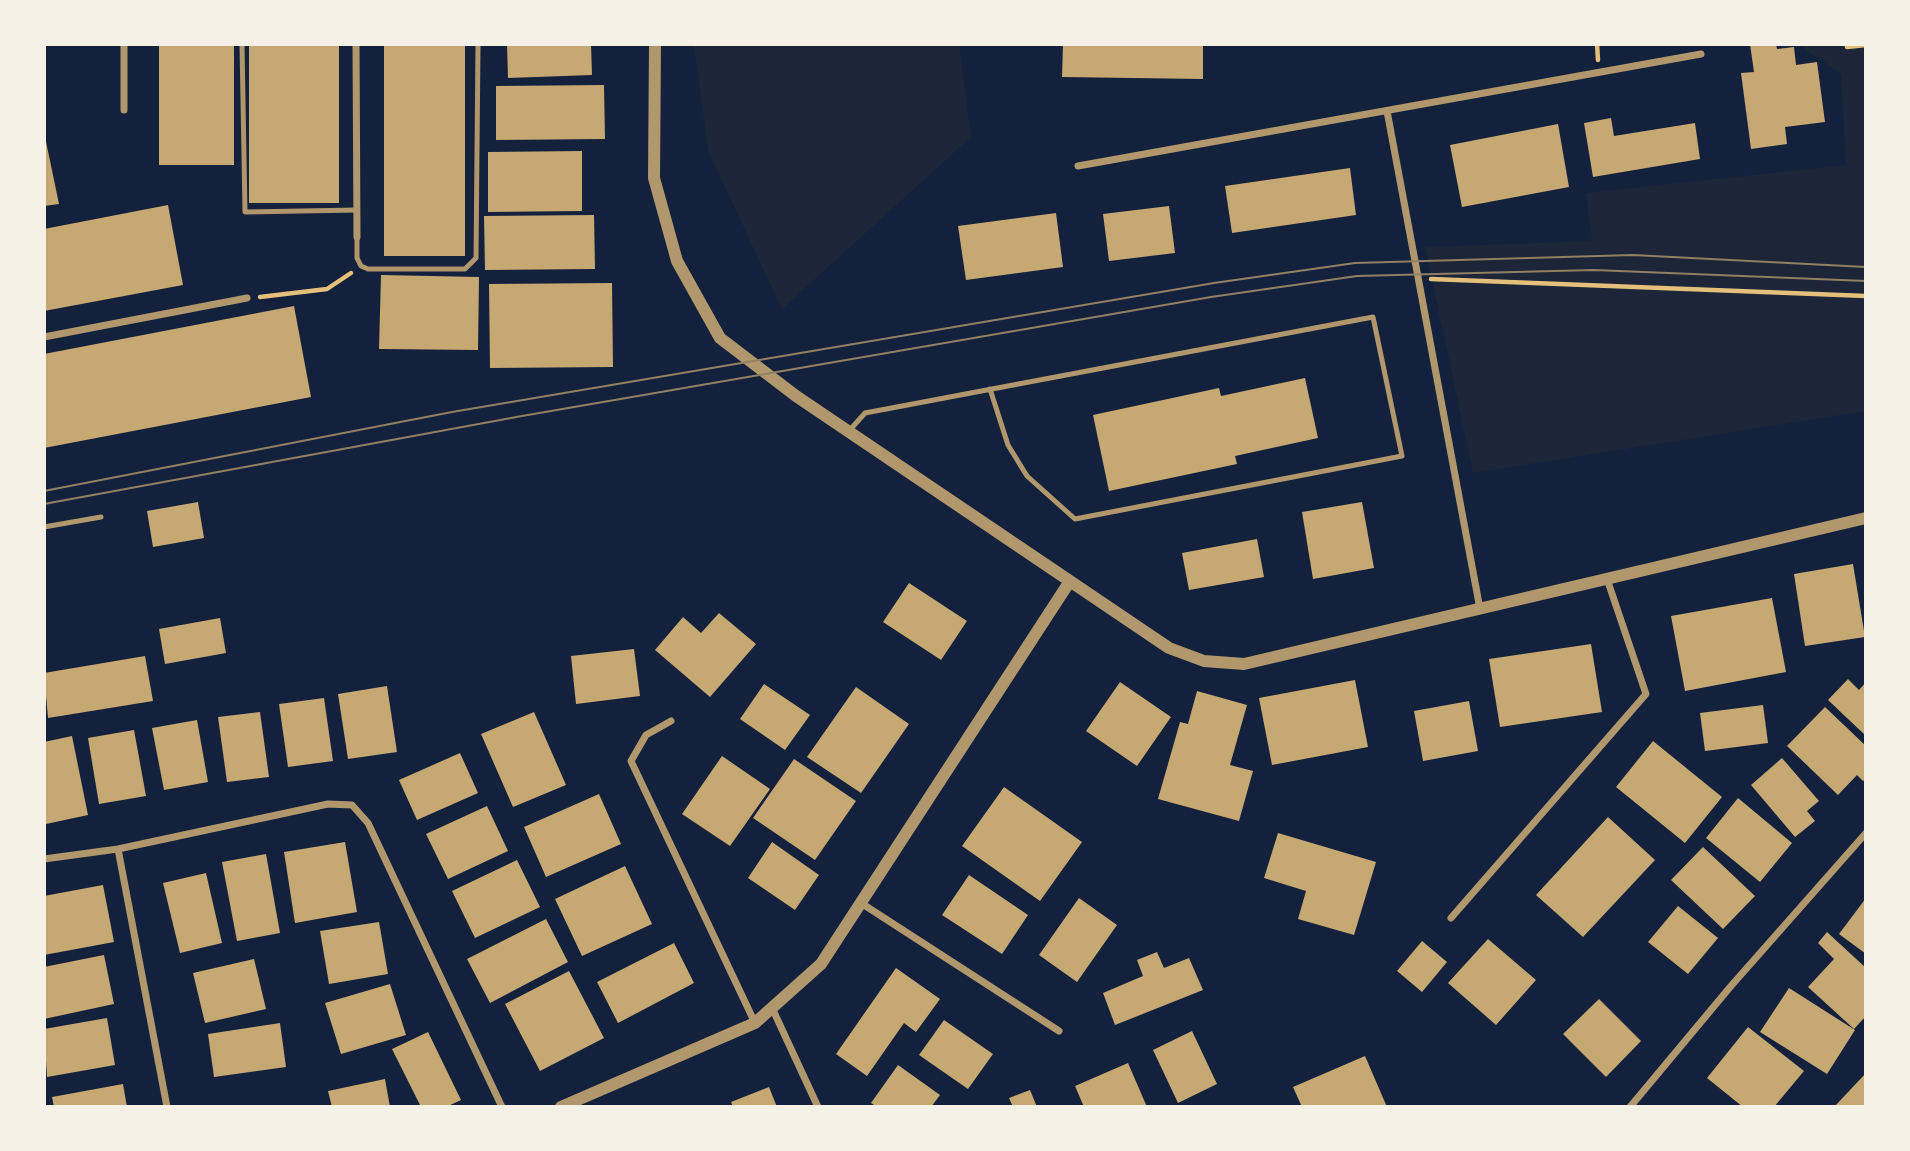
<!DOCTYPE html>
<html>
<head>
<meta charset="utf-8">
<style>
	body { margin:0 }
	#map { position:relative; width:1910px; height:1151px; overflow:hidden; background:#14213d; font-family:"Asap Condensed",sans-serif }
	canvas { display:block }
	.frame { position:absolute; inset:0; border:46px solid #f6f1e7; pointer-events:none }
</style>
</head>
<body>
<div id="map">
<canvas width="1910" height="1151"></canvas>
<div class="frame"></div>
</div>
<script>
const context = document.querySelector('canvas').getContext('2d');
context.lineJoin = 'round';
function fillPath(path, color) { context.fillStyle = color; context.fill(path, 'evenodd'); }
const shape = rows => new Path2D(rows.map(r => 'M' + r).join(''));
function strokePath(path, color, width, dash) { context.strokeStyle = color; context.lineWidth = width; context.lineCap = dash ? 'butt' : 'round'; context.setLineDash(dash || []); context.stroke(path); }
const green = shape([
	[694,44,959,44,971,137,782,309,708,151],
	[1798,44,1866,44,1866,411,1473,473,1425,247,1592,241,1586,193,1846,165,1841,74]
]);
const building = shape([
	[159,44,234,44,234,165,159,165],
	[249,44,339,44,339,203,249,203],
	[384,44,465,44,465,256,384,256],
	[507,44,591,44,592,75,508,78],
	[1063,44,1203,44,1203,79,1062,77],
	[1750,44,1776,44,1777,49,1794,47,1796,65,1817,62,1825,122,1785,127,1787,144,1751,149,1741,73,1754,72],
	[604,85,605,139,496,140,496,86],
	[1611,118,1614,136,1695,123,1700,159,1593,177,1584,123],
	[1558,124,1569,187,1462,207,1450,145],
	[44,132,59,204,44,206],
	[582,151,582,211,488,212,488,152],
	[1350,168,1356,215,1232,233,1225,186],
	[168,205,183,285,44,311,44,229],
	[1169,206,1175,253,1109,261,1103,214],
	[1056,213,1063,267,966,280,958,226],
	[594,215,595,269,485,270,484,216],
	[381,275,479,277,478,350,379,349],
	[612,283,613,367,490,368,489,284],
	[294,306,311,397,44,448,44,354],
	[1305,378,1318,438,1235,456,1237,464,1109,491,1093,415,1219,388,1221,396],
	[198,502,204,538,153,547,147,511],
	[1362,502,1374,568,1313,579,1302,512],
	[1257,539,1264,577,1189,590,1182,553],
	[1853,564,1865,637,1805,646,1794,574],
	[909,583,967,621,941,660,883,622],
	[1772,598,1786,672,1685,691,1671,616],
	[719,613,756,644,710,697,655,650,683,617,701,633],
	[220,618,226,653,165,664,159,629],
	[1591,644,1602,712,1500,727,1489,659],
	[634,649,640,696,576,704,571,656],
	[145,656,153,701,48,718,44,673],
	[1848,679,1859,690,1866,682,1866,736,1828,700],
	[1355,680,1368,747,1272,765,1259,698],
	[1120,682,1171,717,1137,766,1086,731],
	[764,684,810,715,785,750,740,719],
	[387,686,397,752,348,759,338,694],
	[856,687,909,724,861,793,807,757],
	[1197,691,1247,705,1230,765,1253,771,1239,821,1158,799,1180,722,1188,724],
	[324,698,333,761,288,767,279,704],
	[1469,701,1478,751,1423,761,1414,711],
	[1763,705,1768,743,1705,751,1700,713],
	[1825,707,1866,746,1866,778,1863,781,1857,775,1838,795,1787,746],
	[260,712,269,777,227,782,218,717],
	[534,712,566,785,513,807,481,734],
	[197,720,208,782,164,790,152,728],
	[134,730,146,796,99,804,88,738],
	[72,736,88,815,46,824,44,742],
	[1653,741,1722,797,1685,843,1616,787],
	[460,753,478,793,417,820,399,780],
	[722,756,770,789,730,846,682,814],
	[1782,758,1819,801,1807,811,1815,821,1795,837,1751,785],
	[794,759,856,801,815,860,753,818],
	[1004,787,1082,842,1040,901,962,846],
	[599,794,621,844,546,877,524,827],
	[1738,798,1792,843,1760,882,1706,838],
	[487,806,508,851,448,879,426,834],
	[1608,817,1655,860,1583,937,1536,895],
	[1278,833,1376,862,1354,935,1298,919,1306,891,1264,878],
	[345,842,357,912,295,923,284,852],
	[772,842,819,875,795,910,748,878],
	[1703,847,1755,896,1723,929,1671,880],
	[266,854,280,933,237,941,222,862],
	[517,860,540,907,475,938,452,891],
	[625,866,652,924,582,956,555,899],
	[206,873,222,943,180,953,163,883],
	[969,875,1028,915,1002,954,942,915],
	[103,885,114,942,44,955,44,896],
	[1079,898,1117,925,1077,982,1039,955],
	[1866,898,1866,954,1839,934],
	[1678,906,1718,938,1688,974,1648,942],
	[546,919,568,962,490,1003,467,959],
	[379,922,388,974,329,984,320,931],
	[1827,932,1866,968,1866,1016,1854,1029,1808,987,1834,959,1818,943],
	[1488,939,1536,980,1496,1025,1448,983],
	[1422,941,1447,962,1422,992,1397,971],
	[674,943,694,983,618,1023,597,982],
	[1157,952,1164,968,1189,958,1203,990,1115,1025,1103,993,1143,976,1137,960],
	[104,955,114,1004,44,1019,44,967],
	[254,959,266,1009,205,1023,193,973],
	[896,968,940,999,916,1032,904,1023,867,1076,836,1054],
	[569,971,604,1038,540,1071,505,1004],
	[390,984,406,1035,341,1054,325,1003],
	[1789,988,1855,1030,1827,1074,1760,1032],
	[1599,999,1641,1041,1606,1077,1563,1034],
	[107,1018,115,1065,47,1077,44,1029],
	[944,1020,993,1054,968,1089,919,1055],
	[280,1023,286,1067,214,1077,208,1034],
	[1748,1027,1804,1071,1774,1107,1743,1107,1707,1078],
	[1192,1031,1217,1084,1178,1103,1153,1050],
	[428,1032,461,1100,446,1107,421,1107,392,1049],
	[1365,1056,1387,1107,1302,1107,1293,1087],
	[1128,1063,1147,1107,1084,1107,1075,1086],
	[898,1065,940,1095,931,1107,877,1107,871,1103],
	[1866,1073,1866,1107,1834,1107],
	[385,1079,390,1107,332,1107,328,1091],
	[123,1084,127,1107,54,1107,52,1097],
	[769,1087,777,1107,733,1107,731,1102],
	[1030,1090,1037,1107,1013,1107,1009,1098]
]);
const path = shape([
	[1597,44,1598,60],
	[1847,44,1847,47,1866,45],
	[1431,279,1866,296],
	[260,297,327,289,351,273]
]);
const service = shape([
	[242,44,245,212,357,210],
	[357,237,357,258,361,266,368,269,465,269,476,258,478,44],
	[849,431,865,413,1373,317,1402,456,1075,519,1027,476,1008,445,990,389],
	[44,527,101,517]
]);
const minor = shape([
	[124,44,124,110],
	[356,44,357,237],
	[1387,111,1480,609],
	[1078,166,1701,54],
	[44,337,247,298],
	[671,721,646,735,631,761,755,1023],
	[118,849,167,1107],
	[44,859,118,849,328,804,352,805,368,823,502,1107],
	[861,903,1059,1031],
	[1451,918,1646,694,1607,579],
	[773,1010,818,1107],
	[1630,1107,1731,986,1866,833]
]);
const tertiary = shape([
	[655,44,654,178,677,261,720,338,796,396,1169,648,1204,661,1244,664,1866,518],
	[561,1107,755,1023,821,964,1070,581]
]);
const tram = shape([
	[44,491,452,412,1214,283,1355,263,1633,255,1866,267],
	[44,504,522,416,1211,297,1357,276,1594,270,1866,281]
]);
fillPath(green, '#1d2539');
fillPath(building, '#c6a872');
strokePath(path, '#e5c07b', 4.5);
strokePath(service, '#b1986c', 5);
strokePath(minor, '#b1986c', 7);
strokePath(tertiary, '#b1986c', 12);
strokePath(tram, '#918062', 2);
</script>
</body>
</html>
